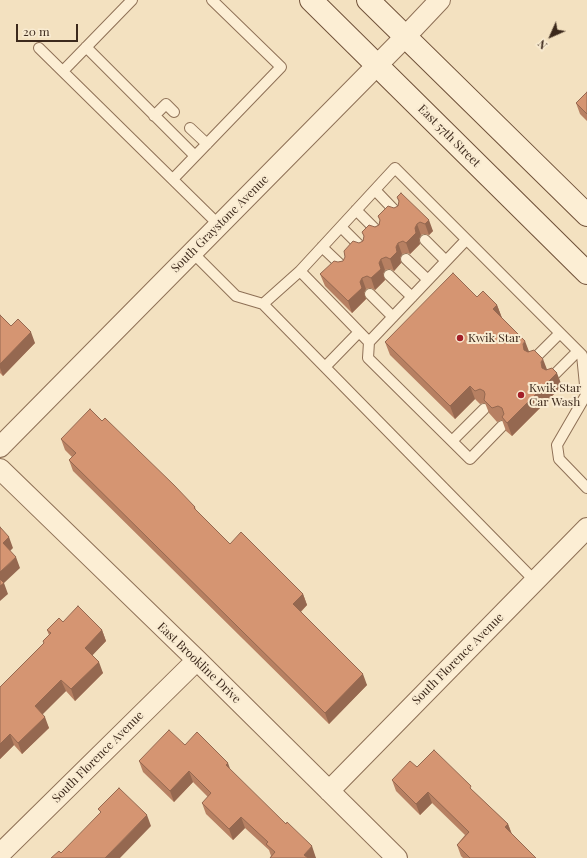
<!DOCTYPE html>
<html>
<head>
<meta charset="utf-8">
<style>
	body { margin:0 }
	#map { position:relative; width:587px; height:858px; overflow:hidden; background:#f3e1c0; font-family:"Playfair Display",serif }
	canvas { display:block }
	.north { position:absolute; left:531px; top:16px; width:40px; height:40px; -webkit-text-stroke:3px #f9ebd1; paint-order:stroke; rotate:225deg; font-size:11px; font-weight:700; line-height:16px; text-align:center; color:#3c291c }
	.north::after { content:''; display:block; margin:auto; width:14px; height:18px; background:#3c291c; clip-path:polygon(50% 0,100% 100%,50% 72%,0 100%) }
	.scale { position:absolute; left:16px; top:24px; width:62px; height:18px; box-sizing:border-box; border:2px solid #3c291c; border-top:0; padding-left:5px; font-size:12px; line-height:14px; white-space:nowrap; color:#3c291c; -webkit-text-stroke:3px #f9ebd1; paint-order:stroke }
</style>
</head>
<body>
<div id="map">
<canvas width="587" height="858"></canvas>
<div class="north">N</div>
<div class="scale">20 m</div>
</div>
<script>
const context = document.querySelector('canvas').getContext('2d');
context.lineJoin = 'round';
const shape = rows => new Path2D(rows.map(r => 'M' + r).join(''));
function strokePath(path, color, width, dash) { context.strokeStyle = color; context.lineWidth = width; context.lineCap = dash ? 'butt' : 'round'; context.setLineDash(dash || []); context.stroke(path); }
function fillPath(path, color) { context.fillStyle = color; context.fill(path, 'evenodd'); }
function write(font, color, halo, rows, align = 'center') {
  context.font = font + ' "Playfair Display",serif'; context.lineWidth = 4; context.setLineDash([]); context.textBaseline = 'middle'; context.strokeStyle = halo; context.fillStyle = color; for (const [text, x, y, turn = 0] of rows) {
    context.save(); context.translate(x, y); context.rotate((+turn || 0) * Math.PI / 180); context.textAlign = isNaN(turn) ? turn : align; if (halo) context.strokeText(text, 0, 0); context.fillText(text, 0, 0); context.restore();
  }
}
const lane = shape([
	[86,47,195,156],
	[39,48,219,225],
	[63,71,132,0],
	[154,116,166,104,174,112],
	[190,128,207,144],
	[173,179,281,67,212,0],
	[375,190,397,213],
	[356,210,378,232],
	[341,227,362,248],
	[425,240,446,261],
	[466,240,369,342,300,271,395,168,582,355,586,395,557,445,559,459,587,488],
	[322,247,343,267],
	[192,252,236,296,263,304,300,271],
	[406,259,428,280],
	[389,275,412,297],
	[370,294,393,317],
	[263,304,535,581],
	[369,342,368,358,470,459,502,426],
	[534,359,560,333],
	[325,367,359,332],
	[552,377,578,351],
	[452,441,484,409]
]);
const street = shape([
	[0,447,405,37,440,0],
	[0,469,197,660,397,858],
	[329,791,587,528],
	[0,854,197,660]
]);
const secondary = shape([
	[311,0,587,273],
	[368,0,587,215]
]);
const wall = shape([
	[587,92,587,121,580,114,576,103],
	[397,197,433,231,429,235,424,234,421,235,419,239,420,244,410,254,407,253,402,254,400,258,401,263,394,271,390,269,385,270,383,274,385,280,375,290,371,288,366,289,364,293,366,299,352,313,325,286,320,274,338,262,343,261,359,243,363,241,364,236,362,232,379,225,380,220,378,216,398,206,399,202],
	[477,297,497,305,502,318,529,352,547,370,562,386,512,436,506,431,502,420,497,422,489,413,485,403,480,404,475,399,455,419,390,355,385,342],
	[0,315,11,326,35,343,3,376,0,373],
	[102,421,195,507,196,510,230,544,303,594,307,605,301,612,367,685,329,724,73,471,69,460,72,457,65,450,61,439],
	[63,622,102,630,106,641,92,655,103,673,75,701,66,691,42,714,49,728,22,754,14,745,0,759,0,687,44,643,43,641,49,635,47,630],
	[139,761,231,770,316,858,270,858,271,856,269,850,245,828,233,840,206,814,202,803,208,797,193,782,174,802,143,772],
	[417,767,472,790,508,824,512,834,536,858,463,858,461,856,457,845,465,835,432,803,420,815,396,791,392,780]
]);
const shadedWall = shape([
	[429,220,433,231,429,235,425,224],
	[417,224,421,235,419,239,420,244,410,254,406,243],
	[398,243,402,254,400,258,401,263,394,271,390,259],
	[381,259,385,270,383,274,385,280,375,290,371,278],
	[362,278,366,289,364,293,366,299,352,313,348,301],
	[497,305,502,318,493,309],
	[31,332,35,343,3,376,0,368,0,364],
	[525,341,530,354,524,350,523,344],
	[543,359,548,372,542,368,541,362],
	[557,373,562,386,512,436,507,423],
	[470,386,475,399,455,419,450,406],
	[9,537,13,548,7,554,3,543],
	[16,557,20,568,4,583,8,594,0,601,0,572],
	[303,594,307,605,297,615,293,604],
	[102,630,106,641,89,659,85,648],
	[99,662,103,673,75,701,71,689],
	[363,674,367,685,329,724,325,713],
	[61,680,66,691,39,718,35,706],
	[45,717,49,728,22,754,18,743],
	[10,734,14,745,0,759,0,744],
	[228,763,232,774,226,765],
	[189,771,193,782,174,802,170,791],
	[428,792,432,803,420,815,416,804],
	[147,815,151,826,120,858,105,858],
	[241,817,245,828,233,840,229,829],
	[508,824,512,835,505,827],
	[312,846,316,858,305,858,304,855]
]);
const building = shape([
	[587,92,587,114,576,103,587,92],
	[401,193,429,220,425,224,420,222,417,224,415,228,416,233,406,243,403,241,398,243,396,247,397,252,390,259,386,257,381,259,379,263,381,269,371,278,367,276,362,278,360,282,362,288,348,301,320,274,334,261,338,262,343,261,345,257,344,251,353,241,359,243,363,241,364,236,362,232,369,225,375,227,379,225,380,220,378,216,388,206,394,208,398,206,399,201,397,197,401,193],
	[453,273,477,297,483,291,497,305,493,309,525,341,523,344,524,350,528,352,534,350,543,359,541,362,542,368,546,370,552,368,557,373,507,423,502,417,504,414,502,408,498,406,492,408,484,400,485,394,484,391,480,389,475,391,470,386,450,406,385,342,453,273],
	[0,315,11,326,18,319,31,332,0,364,0,315],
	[90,409,102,421,105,418,174,485,195,507,194,508,230,544,241,532,303,594,293,604,363,674,325,713,69,460,76,453,61,439,90,409],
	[0,527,9,537,3,543,16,557,0,572,0,527],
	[0,579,4,583,0,586,0,579],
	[78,606,102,630,85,648,99,662,71,689,61,680,35,706,45,717,18,743,10,734,0,744,0,687,44,643,43,641,51,633,47,630,59,618,63,622,78,606],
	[169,730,185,745,197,732,228,763,226,765,286,824,287,822,312,846,304,855,308,858,270,858,275,852,266,844,268,842,241,817,229,829,202,803,211,793,189,771,170,791,139,761,169,730],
	[434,750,471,786,470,788,508,824,505,827,536,858,470,858,457,845,469,832,428,792,416,804,392,780,410,761,417,767,434,750],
	[119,788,147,815,105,858,51,858,59,851,61,853,101,812,98,809,119,788]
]);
const markers = [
	[460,338,4,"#a31f28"],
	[521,395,4,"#a31f28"]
];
const streetNames = [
	["East 57th Street",449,136,45],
	["South Graystone Avenue",220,224,-45],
	["South Florence Avenue",458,659,-45],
	["East Brookline Drive",199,663,44],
	["South Florence Avenue",98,757,-45]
];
const poiNames = [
	["Kwik Star",468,338],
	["Kwik Star",529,388],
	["Car Wash",529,402]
];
strokePath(lane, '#8e7056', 12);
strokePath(street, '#8e7056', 22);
strokePath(secondary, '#705139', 24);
strokePath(lane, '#fceed4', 10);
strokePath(street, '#fceed4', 20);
strokePath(secondary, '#fceed4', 22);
fillPath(wall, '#b78062');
fillPath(shadedWall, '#956850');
fillPath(building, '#d59572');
strokePath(building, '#956850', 1);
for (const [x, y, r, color] of markers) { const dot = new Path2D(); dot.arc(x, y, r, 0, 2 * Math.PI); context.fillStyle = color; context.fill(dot); strokePath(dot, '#f9ebd1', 1.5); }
write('12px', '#3c291c', '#f9ebd1', streetNames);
write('12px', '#3c291c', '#f9ebd1', poiNames, 'left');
</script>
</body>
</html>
